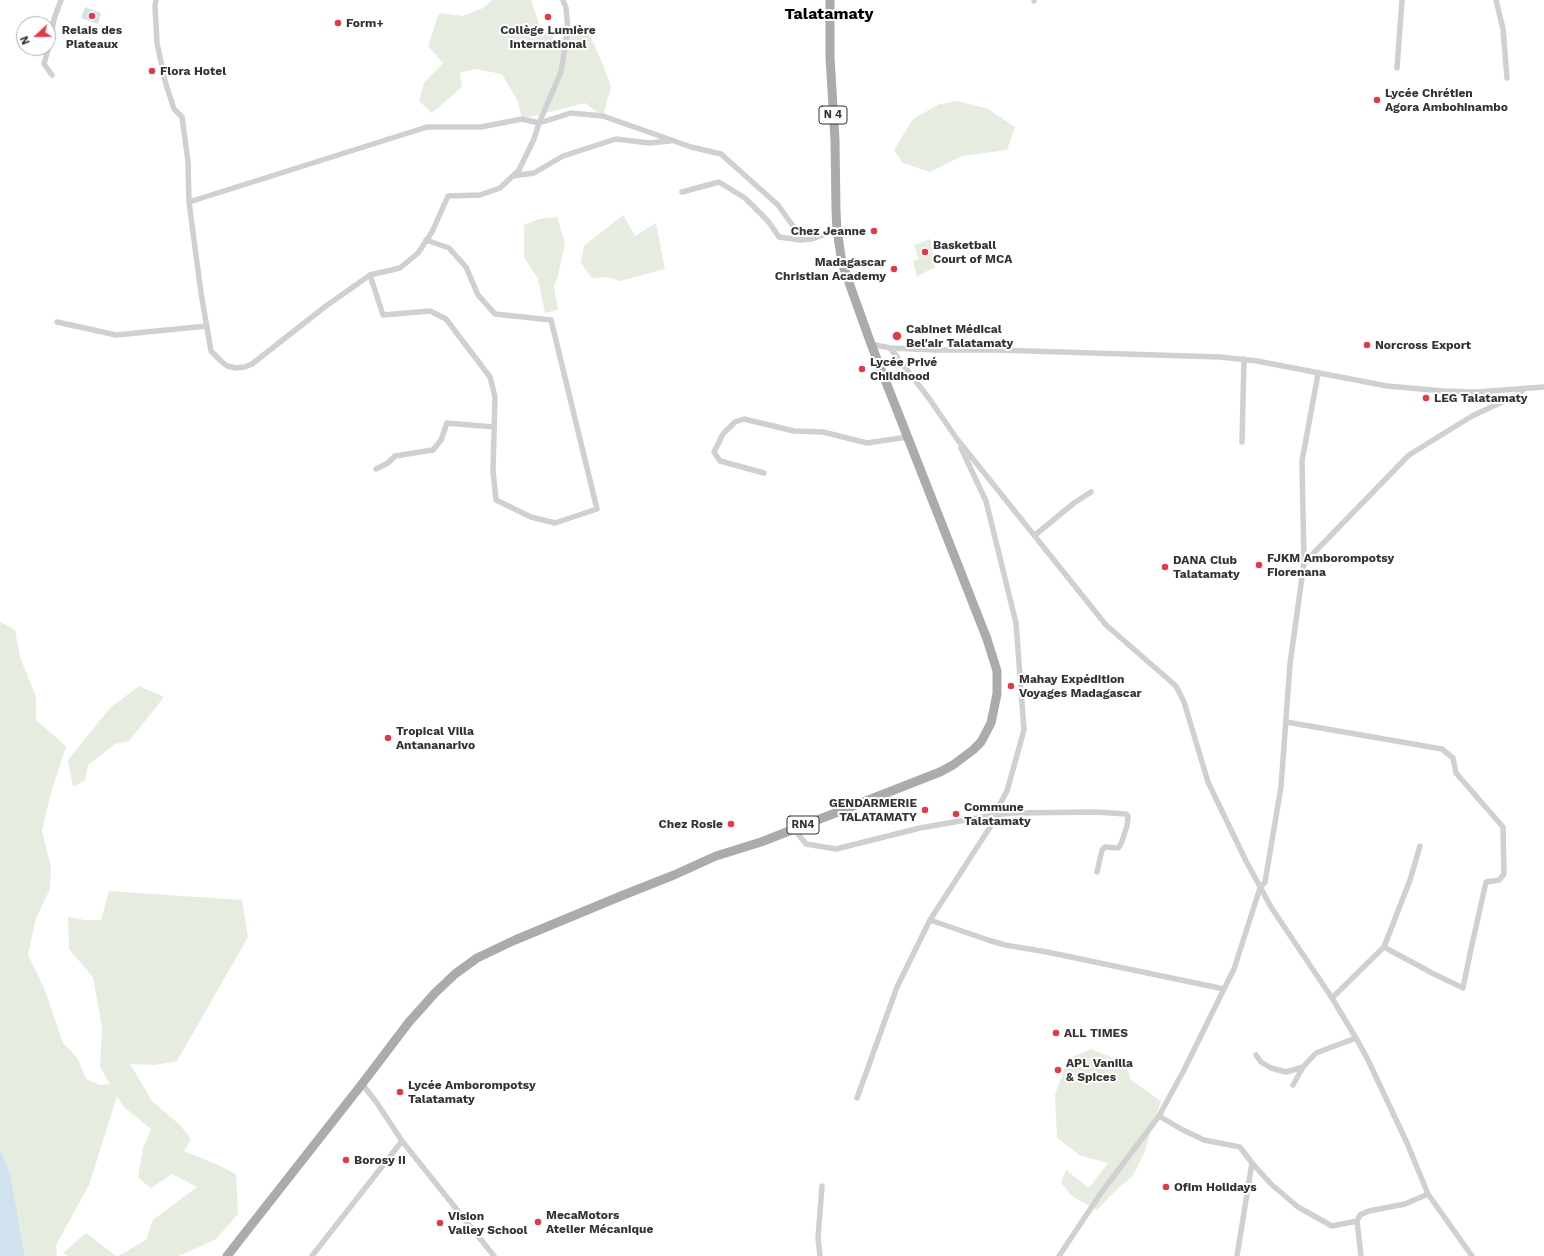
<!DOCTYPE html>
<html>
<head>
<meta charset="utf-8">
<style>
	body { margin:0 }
	#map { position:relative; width:1544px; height:1256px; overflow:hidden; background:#fff; font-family:"Work Sans",sans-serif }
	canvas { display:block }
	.north { position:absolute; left:16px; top:16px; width:40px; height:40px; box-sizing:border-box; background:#fff; border:1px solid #adadad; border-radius:50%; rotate:248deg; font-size:11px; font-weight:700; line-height:16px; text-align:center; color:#333 }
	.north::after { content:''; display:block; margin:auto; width:14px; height:18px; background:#e63946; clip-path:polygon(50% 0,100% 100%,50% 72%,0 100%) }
</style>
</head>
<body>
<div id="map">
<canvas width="1544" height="1256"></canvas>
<div class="north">N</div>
</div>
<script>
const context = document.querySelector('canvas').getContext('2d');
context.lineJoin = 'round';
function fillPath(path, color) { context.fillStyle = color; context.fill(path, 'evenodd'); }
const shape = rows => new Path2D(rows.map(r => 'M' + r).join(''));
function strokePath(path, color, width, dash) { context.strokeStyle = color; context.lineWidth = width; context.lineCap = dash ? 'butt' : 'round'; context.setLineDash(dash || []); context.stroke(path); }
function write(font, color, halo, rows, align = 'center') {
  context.font = font + ' "Work Sans",sans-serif'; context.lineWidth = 4; context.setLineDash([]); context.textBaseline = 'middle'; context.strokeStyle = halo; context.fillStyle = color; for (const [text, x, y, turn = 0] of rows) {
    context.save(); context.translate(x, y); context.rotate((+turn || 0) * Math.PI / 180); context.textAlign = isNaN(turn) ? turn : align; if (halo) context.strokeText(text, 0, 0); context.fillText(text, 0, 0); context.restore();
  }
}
const green = shape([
	[492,0,531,0,539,24,555,39,588,31,603,65,611,87,603,116,585,103,522,119,518,102,502,74,475,69,460,73,462,87,432,113,419,101,424,83,443,63,428,46,439,13,463,16,483,8],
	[958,101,988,109,1015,127,1007,150,962,156,930,172,903,163,894,150,913,119,940,104],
	[623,215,635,236,656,223,665,269,620,281,608,277,592,278,581,263,584,246],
	[557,217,565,243,558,276,554,287,558,310,545,313,538,279,524,257,524,225,539,219],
	[930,239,935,268,927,271,917,277,913,261,919,259,914,245],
	[0,622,15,630,20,657,36,697,36,720,66,746,51,793,42,831,51,867,50,889,36,918,28,955,44,988,63,1043,78,1059,86,1079,100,1085,110,1084,100,1067,102,1027,93,977,69,949,68,917,85,920,101,920,109,891,242,900,248,937,177,1061,155,1065,130,1064,152,1101,180,1125,191,1139,184,1151,216,1164,236,1174,238,1214,216,1239,179,1256,118,1256,146,1240,153,1220,197,1187,172,1174,151,1188,138,1178,143,1148,151,1129,124,1107,117,1096,89,1185,56,1245,57,1256,25,1256,10,1173,0,1149],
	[139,686,164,697,129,741,115,744,88,765,85,780,73,787,68,760,110,708],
	[1091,1049,1125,1063,1131,1080,1161,1101,1144,1153,1132,1177,1119,1187,1097,1210,1072,1196,1061,1183,1066,1170,1089,1188,1108,1163,1081,1156,1057,1138,1055,1095,1068,1059],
	[86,1233,116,1256,68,1256,63,1253]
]);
const water = shape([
	[85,7,101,13,98,24,81,18],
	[0,1149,10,1173,25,1256,0,1256]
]);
const minor = shape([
	[156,0,155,6,157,43,165,81,174,109,182,117,188,161,189,202,201,293,211,351,221,361,227,366,236,368,245,367,252,364,326,306,370,275,400,268,418,253,432,232,448,196,480,195,500,188,519,170,534,139,539,123,561,72,568,29,566,8,563,0],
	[1034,0,1034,1],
	[1496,0,1503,29,1507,78],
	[1397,68,1402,0],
	[52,75,44,64,50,42,54,19,61,0],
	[513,176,534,173,563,156,616,139,649,143,670,141],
	[682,192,719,182,745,198,768,221,779,237,800,240],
	[189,202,427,127,481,127,522,119,539,123,571,113,603,116,691,147,721,154,778,205,793,226,800,240,812,239,837,230],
	[370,275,383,315,430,311,446,319,490,377,495,397,493,471,496,500,531,517,555,523,597,509,551,320,495,314,478,295,466,267,449,248,426,240],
	[57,322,116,335,207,326],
	[871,344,890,348,928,397,957,439,1106,625,1176,686,1184,702,1208,782,1246,861,1271,907,1332,998,1356,1038,1368,1060,1407,1143,1428,1194,1405,1204,1369,1211,1360,1215,1357,1221,1361,1256],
	[890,348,935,350,997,350,1220,357,1257,361,1387,386,1444,391,1476,392,1544,387],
	[1242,442,1244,359],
	[961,448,986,501,1016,623,1024,730,1007,791,994,815],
	[376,469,388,463,395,456,433,450,441,440,447,423,494,427],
	[764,473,720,461,714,452,723,434,735,422,744,419,794,431,823,432,867,443,908,437],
	[1035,535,1074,503,1091,492],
	[1304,563,1302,461,1318,374],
	[1286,722,1442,749,1453,758,1456,773,1503,827,1504,874,1499,880,1486,882,1471,949,1463,988,1432,973,1384,947],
	[994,815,1012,813,1096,812,1126,814,1128,816,1127,826,1121,844,1118,848,1105,847,1102,850,1097,872],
	[794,829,806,844,836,849,920,828,994,815,994,821,930,920,988,940,1005,945,1047,952,1224,989,1234,969,1260,888,1265,882,1281,787,1290,664,1304,563,1409,455,1472,416,1517,395,1524,389],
	[1224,989,1184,1070,1159,1116,1181,1129,1204,1140,1240,1147,1252,1163,1271,1184,1298,1207,1332,1226,1357,1221],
	[1332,998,1384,947,1410,880,1420,846],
	[1256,1055,1261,1062,1271,1068,1286,1072,1303,1067,1316,1053,1356,1038],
	[362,1084,377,1103,402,1141,494,1256],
	[1293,1085,1303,1067],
	[857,1098,897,987,930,920],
	[1428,1194,1472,1256],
	[312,1256,402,1141],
	[820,1256,818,1238,822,1186],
	[1059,1256,1101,1193,1159,1116],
	[1237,1256,1252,1163]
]);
const primary = shape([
	[227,1256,362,1084,409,1022,435,993,455,974,477,958,515,940,621,896,674,875,716,856,761,842,940,772,953,765,973,750,981,742,991,723,997,694,997,671,987,639,871,344,842,263,837,230,836,211,835,140,830,57,830,0]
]);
const markers = [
	[92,16,4,"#e63946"],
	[548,17,4,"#e63946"],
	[338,23,4,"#e63946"],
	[152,71,4,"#e63946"],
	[1377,100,4,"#e63946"],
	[874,231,4,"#e63946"],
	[925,252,4,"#e63946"],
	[894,269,4,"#e63946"],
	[897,336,5,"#e63946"],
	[1367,345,4,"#e63946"],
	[862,369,4,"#e63946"],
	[1426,398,4,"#e63946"],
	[1259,565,4,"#e63946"],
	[1165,567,4,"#e63946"],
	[1011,686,4,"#e63946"],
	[388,738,4,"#e63946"],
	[925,810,4,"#e63946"],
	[956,814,4,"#e63946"],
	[731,824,4,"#e63946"],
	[1056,1033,4,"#e63946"],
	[1058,1070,4,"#e63946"],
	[400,1092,4,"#e63946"],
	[346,1160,4,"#e63946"],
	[1166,1187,4,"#e63946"],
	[538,1222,4,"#e63946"],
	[440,1223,4,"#e63946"]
];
const shields = [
	[833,115,28],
	[803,825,32]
];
const shieldNames = [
	["N 4",833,115],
	["RN4",803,825]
];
const poiNames = [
	["Form+",346,23],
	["Relais des",92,30,"center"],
	["Plateaux",92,44,"center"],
	["Collège Lumière",548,30,"center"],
	["International",548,44,"center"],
	["Flora Hotel",160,71],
	["Lycée Chrétien",1385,93],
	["Agora Ambohinambo",1385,107],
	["Chez Jeanne",866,231,"right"],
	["Basketball",933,245],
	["Court of MCA",933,259],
	["Madagascar",886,262,"right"],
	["Christian Academy",886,276,"right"],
	["Cabinet Médical",906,329],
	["Bel'air Talatamaty",906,343],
	["Norcross Export",1375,345],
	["Lycée Privé",870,362],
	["Childhood",870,376],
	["LEG Talatamaty",1434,398],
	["FJKM Amborompotsy",1267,558],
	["Fiorenana",1267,572],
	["DANA Club",1173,560],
	["Talatamaty",1173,574],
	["Mahay Expédition",1019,679],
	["Voyages Madagascar",1019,693],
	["Tropical Villa",396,731],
	["Antananarivo",396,745],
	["GENDARMERIE",917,803,"right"],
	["TALATAMATY",917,817,"right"],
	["Commune",964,807],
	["Talatamaty",964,821],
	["Chez Rosie",723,824,"right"],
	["ALL TIMES",1064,1033],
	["APL Vanilla",1066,1063],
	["& Spices",1066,1077],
	["Lycée Amborompotsy",408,1085],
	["Talatamaty",408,1099],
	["Borosy II",354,1160],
	["Ofim Holidays",1174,1187],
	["MecaMotors",546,1215],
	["Atelier Mécanique",546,1229],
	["Vision",448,1216],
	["Valley School",448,1230]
];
const districtNames = [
	["Talatamaty",829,14]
];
fillPath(green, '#e6ecdf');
fillPath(water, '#cfe2ee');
strokePath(minor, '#d0d0d0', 5.5);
strokePath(primary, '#ababab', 9);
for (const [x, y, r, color] of markers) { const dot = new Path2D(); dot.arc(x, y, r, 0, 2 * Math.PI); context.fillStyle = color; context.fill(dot); strokePath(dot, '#fff', 1.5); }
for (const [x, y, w] of shields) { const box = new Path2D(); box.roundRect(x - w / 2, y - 9, w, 18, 3); context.fillStyle = '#fff'; context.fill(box); strokePath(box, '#333', 1); }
write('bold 11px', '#333', null, shieldNames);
write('bold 12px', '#333', '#fff', poiNames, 'left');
write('bold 16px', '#000', '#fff', districtNames);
</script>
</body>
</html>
